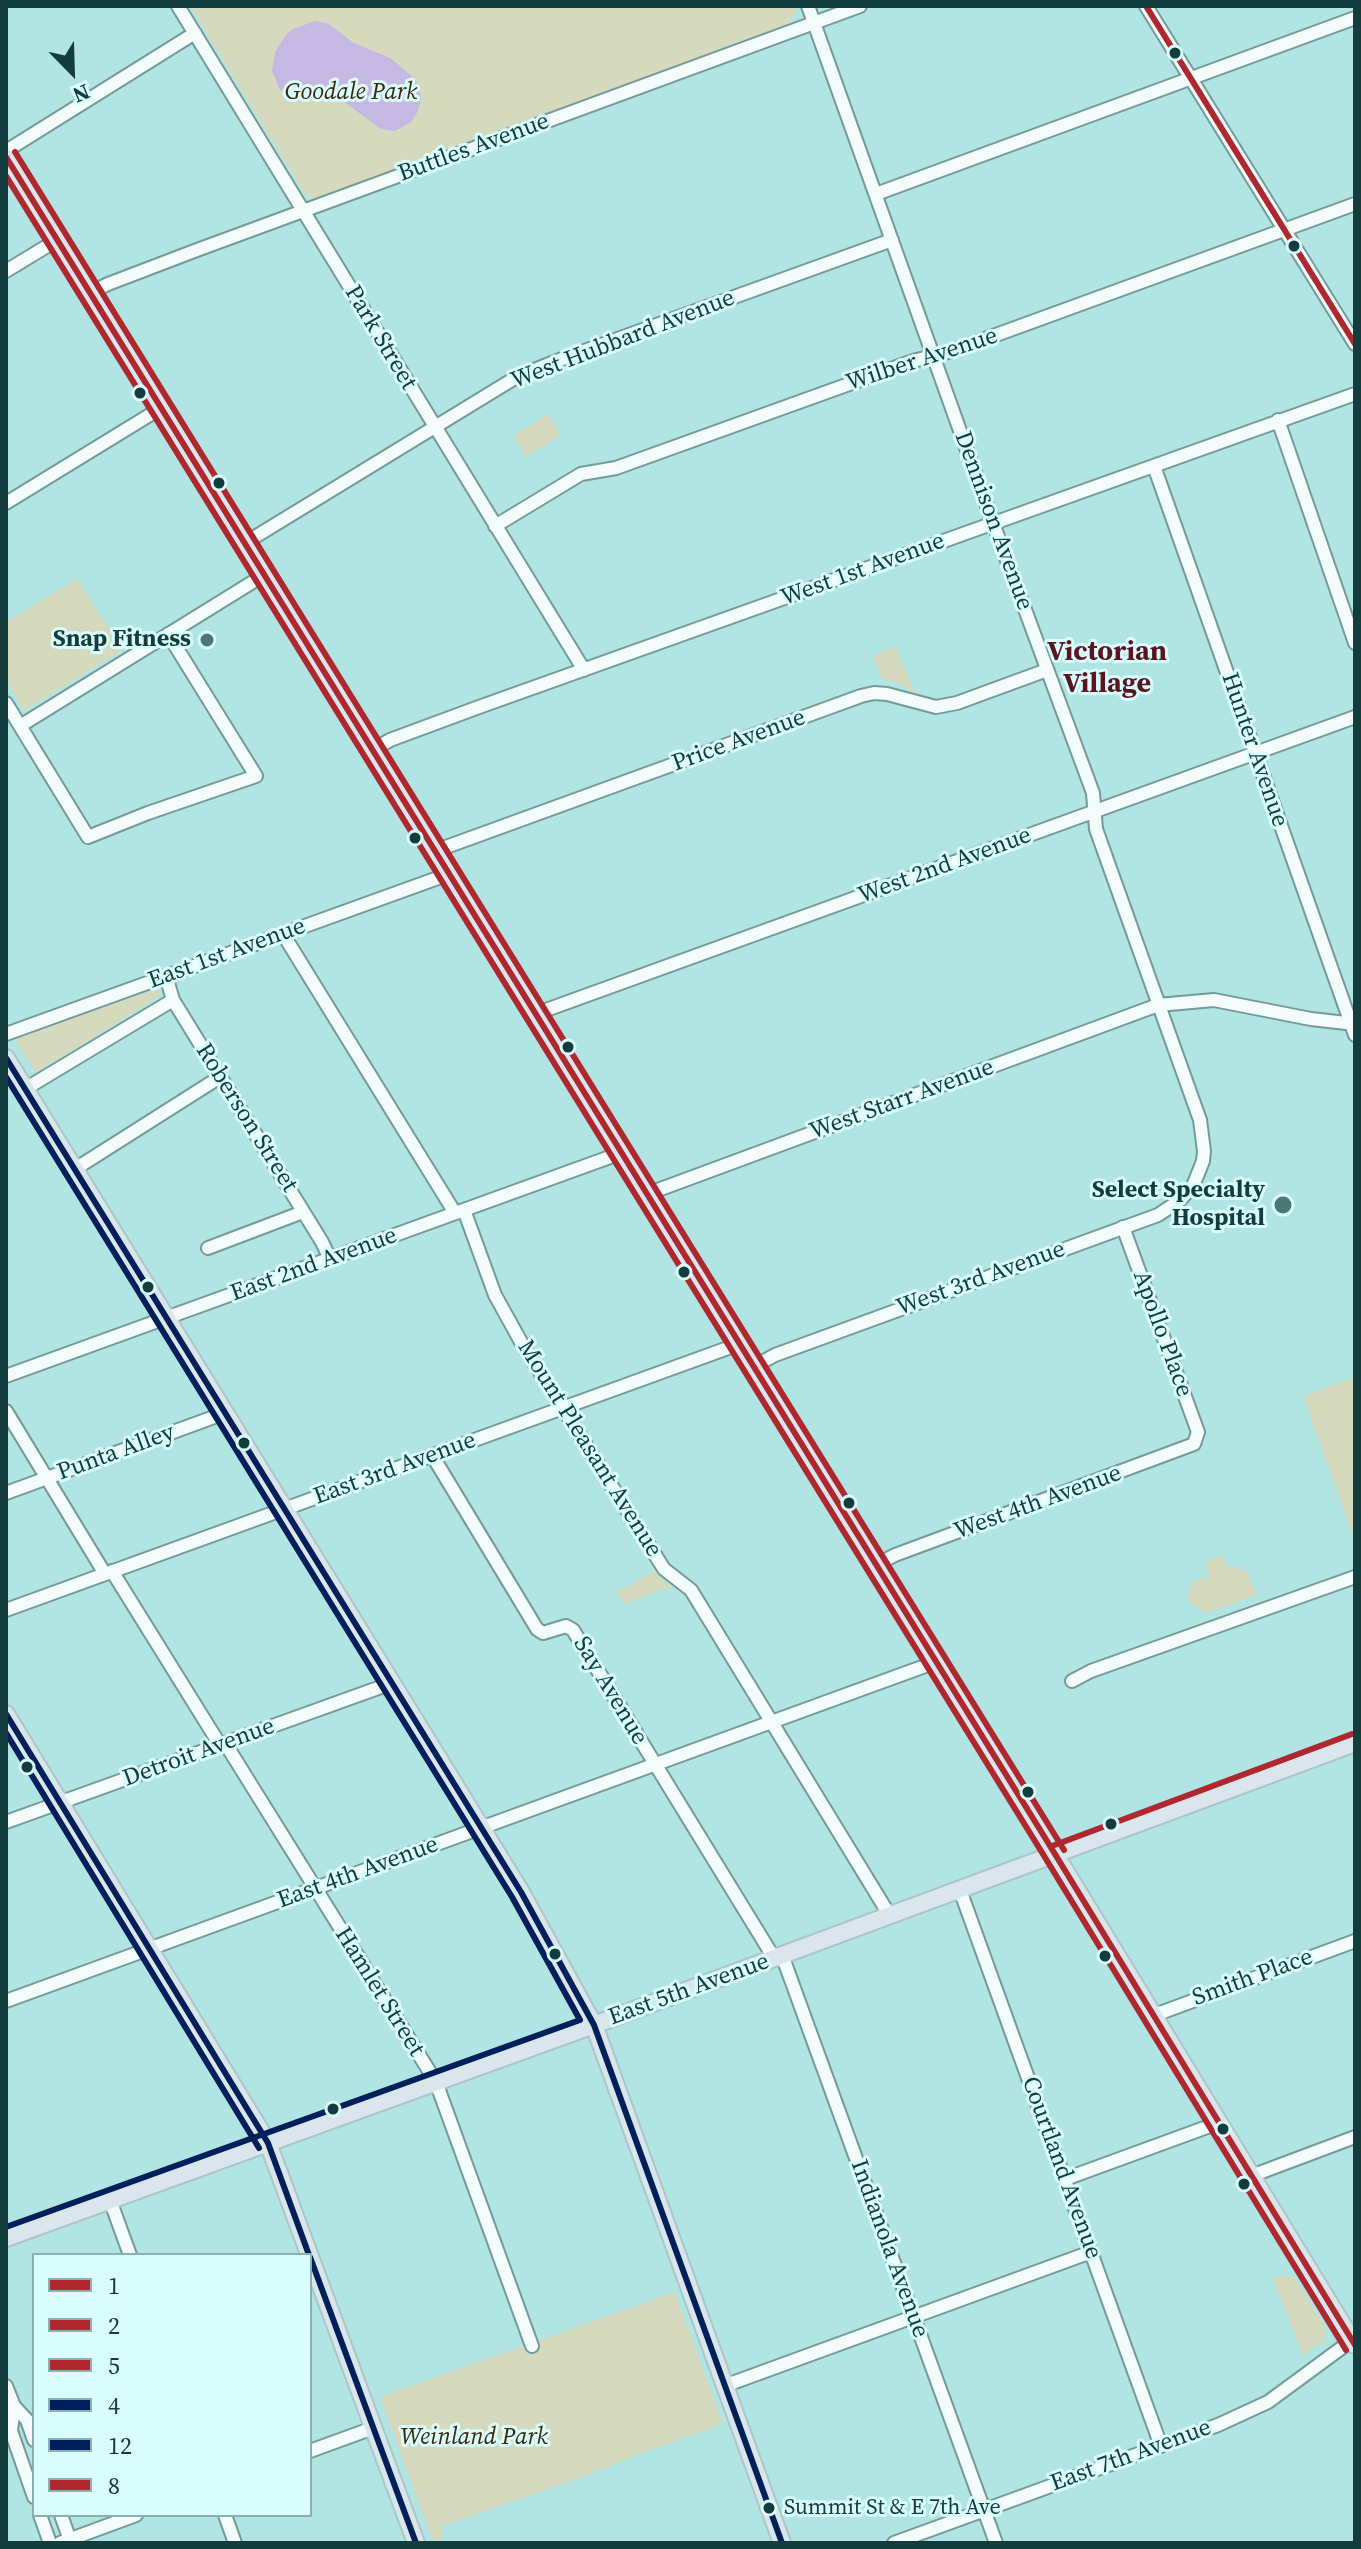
<!DOCTYPE html>
<html>
<head>
<meta charset="utf-8">
<style>
	body { margin:0 }
	#map { position:relative; width:1361px; height:2549px; overflow:hidden; background:#b0e5e4; font-family:"Source Serif 4",serif }
	canvas { display:block }
	.frame { position:absolute; inset:0; border:8px solid #133d3d; pointer-events:none }
	.legend { position:absolute; left:32px; top:2253px; width:280px; height:264px; box-sizing:border-box; background:#d9fdfc; border:2px solid #8ab0b0; margin:0; padding:10px 14px; list-style:none; font-size:24px; color:#133d3d }
	.legend li { display:flex; align-items:center; gap:16px; height:40px }
	.legend b { width:40px; border:2px solid #8ab0b0 }
	.north { position:absolute; left:32px; top:32px; width:80px; height:80px; -webkit-text-stroke:6px #d9fdfc; paint-order:stroke; rotate:157deg; font-size:22px; font-weight:700; line-height:32px; text-align:center; color:#133d3d }
	.north::after { content:''; display:block; margin:auto; width:28px; height:36px; background:#133d3d; clip-path:polygon(50% 0,100% 100%,50% 72%,0 100%) }
</style>
</head>
<body>
<div id="map">
<canvas width="1361" height="2549"></canvas>
<div class="frame"></div>
<ul class="legend">
<li><b style="height:10px;background:#af272f"></b>1</li>
<li><b style="height:10px;background:#af272f"></b>2</li>
<li><b style="height:10px;background:#af272f"></b>5</li>
<li><b style="height:10px;background:#00205b"></b>4</li>
<li><b style="height:10px;background:#00205b"></b>12</li>
<li><b style="height:10px;background:#af272f"></b>8</li>
</ul>
<div class="north">N</div>
</div>
<script>
const context = document.querySelector('canvas').getContext('2d');
context.lineJoin = 'round';
function fillPath(path, color) { context.fillStyle = color; context.fill(path, 'evenodd'); }
const shape = rows => new Path2D(rows.map(r => 'M' + r).join(''));
function strokePath(path, color, width, dash) { context.strokeStyle = color; context.lineWidth = width; context.lineCap = dash ? 'butt' : 'round'; context.setLineDash(dash || []); context.stroke(path); }
function write(font, color, halo, rows, align = 'center') {
  context.font = font + ' "Source Serif 4",serif'; context.lineWidth = 6; context.setLineDash([]); context.textBaseline = 'middle'; context.strokeStyle = halo; context.fillStyle = color; for (const [text, x, y, turn = 0] of rows) {
    context.save(); context.translate(x, y); context.rotate((+turn || 0) * Math.PI / 180); context.textAlign = isNaN(turn) ? turn : align; if (halo) context.strokeText(text, 0, 0); context.fillText(text, 0, 0); context.restore();
  }
}
const green = shape([
	[190,6,798,6,794,17,786,25,313,199,304,193],
	[548,414,561,435,526,457,513,436],
	[77,579,123,650,23,711,6,681,6,622],
	[896,647,914,693,898,683,882,679,873,655],
	[158,989,160,994,158,997,36,1073,15,1039,116,1001],
	[1355,1377,1355,1541,1303,1396],
	[1223,1555,1228,1568,1238,1565,1240,1571,1246,1569,1256,1595,1210,1612,1203,1611,1190,1603,1188,1591,1193,1582,1210,1576,1205,1562],
	[655,1570,660,1579,673,1586,624,1604,617,1593],
	[1284,2275,1294,2277,1326,2328,1324,2344,1322,2346,1319,2343,1303,2355,1273,2278],
	[675,2292,723,2424,631,2457,599,2471,597,2469,594,2470,594,2473,442,2526,443,2537,436,2542,432,2539,381,2400,382,2396]
]);
const water = shape([
	[315,21,329,24,352,42,390,58,413,77,418,85,421,98,418,111,411,122,395,131,381,129,332,93,320,92,294,97,280,90,272,71,275,52,285,36,293,29]
]);
const minor = shape([
	[178,6,584,670],
	[1146,6,1355,344],
	[6,151,195,33],
	[876,194,1355,18],
	[6,271,57,240],
	[90,293,108,284,197,250,860,6],
	[1278,420,1355,643],
	[1154,466,1355,1035],
	[6,503,161,408],
	[495,526,581,474,616,468,913,361,952,351,1355,204],
	[245,543,515,378,554,362,892,240],
	[6,703,88,837,148,813,256,776,168,634],
	[20,726,264,575],
	[373,750,390,740,479,707,1355,394],
	[435,851,861,696,874,693,887,694,936,707,957,703,1047,670],
	[283,934,455,1213],
	[166,976,173,1000,322,1242,330,1259],
	[535,1014,1355,717],
	[6,1034,449,874],
	[25,1089,173,1000],
	[75,1169,220,1077],
	[647,1194,1158,1005,1214,1000,1311,1019,1355,1024],
	[464,1210,495,1295,521,1342,664,1569,691,1590,890,1916],
	[208,1248,303,1212],
	[753,1367,775,1355,1158,1215,1179,1201,1193,1186,1203,1161,1204,1151,1200,1120,1096,829,1093,793,993,523,808,6],
	[6,1376,621,1153],
	[6,1411,105,1574],
	[432,1455,537,1629,543,1633,566,1626,573,1630,774,1958],
	[6,1493,225,1413],
	[876,1565,895,1555,1194,1444,1198,1432,1123,1227],
	[112,1571,220,1745],
	[6,1610,739,1344],
	[1072,1681,1091,1671,1355,1577],
	[225,1743,436,2082,532,2346],
	[6,1822,392,1683],
	[960,1890,1161,2446],
	[782,1955,996,2543],
	[6,2001,936,1662],
	[1152,2016,1355,1941],
	[1251,2176,1355,2137],
	[1065,2179,1218,2123],
	[110,2200,130,2255],
	[6,2386,14,2406,27,2420,34,2440],
	[724,2386,1091,2252],
	[14,2406,11,2431,34,2497],
	[310,2451,373,2428],
	[40,2515,50,2543],
	[61,2515,71,2543],
	[225,2515,235,2543],
	[60,2543,136,2515],
	[894,2543,1218,2425,1268,2402,1355,2338]
]);
const major = shape([
	[6,157,1047,1841,1355,2345],
	[6,1058,521,1892,594,2025,782,2543],
	[6,1714,268,2143,416,2543],
	[6,2238,580,2030,1355,1743]
]);
const bus1 = shape([
	[6,157,1047,1841,1355,2345]
]);
const bus2 = shape([
	[6,176,1038,1846,1346,2350]
]);
const bus3 = shape([
	[15,152,1064,1850],
	[1052,1846,1352,1734]
]);
const bus4 = shape([
	[6,1058,521,1892,594,2025,782,2543],
	[6,1714,268,2143,309,2255],
	[310,2257,416,2543]
]);
const bus5 = shape([
	[6,1077,512,1897,580,2020,6,2227],
	[6,1733,259,2148]
]);
const bus6 = shape([
	[1146,6,1355,344]
]);
const markers = [
	[1175,53,7,"#133d3d"],
	[1294,246,7,"#133d3d"],
	[140,393,7,"#133d3d"],
	[219,483,7,"#133d3d"],
	[207,640,8,"#4a7877"],
	[415,838,7,"#133d3d"],
	[568,1047,7,"#133d3d"],
	[1283,1205,10,"#4a7877"],
	[684,1272,7,"#133d3d"],
	[148,1287,7,"#133d3d"],
	[244,1443,7,"#133d3d"],
	[849,1503,7,"#133d3d"],
	[27,1767,7,"#133d3d"],
	[1028,1792,7,"#133d3d"],
	[1111,1824,7,"#133d3d"],
	[555,1954,7,"#133d3d"],
	[1105,1956,7,"#133d3d"],
	[333,2109,7,"#133d3d"],
	[1223,2129,7,"#133d3d"],
	[1244,2184,7,"#133d3d"],
	[769,2508,7,"#133d3d"]
];
const busNames = [
	["Summit St & E 7th Ave",784,2508]
];
const parkNames = [
	["Goodale Park",351,93],
	["Weinland Park",474,2438]
];
const streetNames = [
	["Buttles Avenue",474,148,-20],
	["Park Street",380,338,59],
	["West Hubbard Avenue",623,340,-21],
	["Wilber Avenue",922,360,-18],
	["Dennison Avenue",993,521,70],
	["West 1st Avenue",863,570,-20],
	["Price Avenue",739,741,-20],
	["Hunter Avenue",1254,750,71],
	["West 2nd Avenue",945,866,-20],
	["East 1st Avenue",227,954,-20],
	["West Starr Avenue",902,1100,-20],
	["Roberson Street",246,1118,58],
	["East 2nd Avenue",314,1265,-20],
	["West 3rd Avenue",981,1279,-20],
	["Apollo Place",1162,1334,70],
	["Mount Pleasant Avenue",589,1449,58],
	["Punta Alley",116,1453,-20],
	["East 3rd Avenue",395,1469,-20],
	["West 4th Avenue",1038,1503,-20],
	["Say Avenue",610,1691,59],
	["Detroit Avenue",199,1753,-20],
	["East 4th Avenue",358,1873,-20],
	["Smith Place",1253,1978,-20],
	["East 5th Avenue",689,1990,-20],
	["Hamlet Street",379,1992,58],
	["Courtland Avenue",1061,2168,70],
	["Indianola Avenue",889,2249,70],
	["East 7th Avenue",1131,2456,-20]
];
const poiNames = [
	["Snap Fitness",191,640],
	["Select Specialty",1265,1191],
	["Hospital",1265,1219]
];
const quarterNames = [
	["Victorian",1107,653],
	["Village",1107,685]
];
fillPath(green, '#d5d9be');
fillPath(water, '#c5b8e3');
strokePath(minor, '#749a99', 16);
strokePath(major, '#abc7c7', 20);
strokePath(minor, '#f3fbfb', 12);
strokePath(major, '#dae6ec', 16);
strokePath(bus1, '#af272f', 6);
strokePath(bus2, '#af272f', 6);
strokePath(bus3, '#af272f', 6);
strokePath(bus4, '#00205b', 6);
strokePath(bus5, '#00205b', 6);
strokePath(bus6, '#af272f', 6);
for (const [x, y, r, color] of markers) { const dot = new Path2D(); dot.arc(x, y, r, 0, 2 * Math.PI); context.fillStyle = color; context.fill(dot); strokePath(dot, '#d9fdfc', 3); }
write('22px', '#133d3d', '#d9fdfc', busNames, 'left');
write('italic 24px', '#3c290c', '#d9fdfc', parkNames);
write('24px', '#133d3d', '#d9fdfc', streetNames);
write('bold 24px', '#133d3d', '#d9fdfc', poiNames, 'right');
write('bold 28px', '#5a1521', '#d9fdfc', quarterNames);
</script>
</body>
</html>
